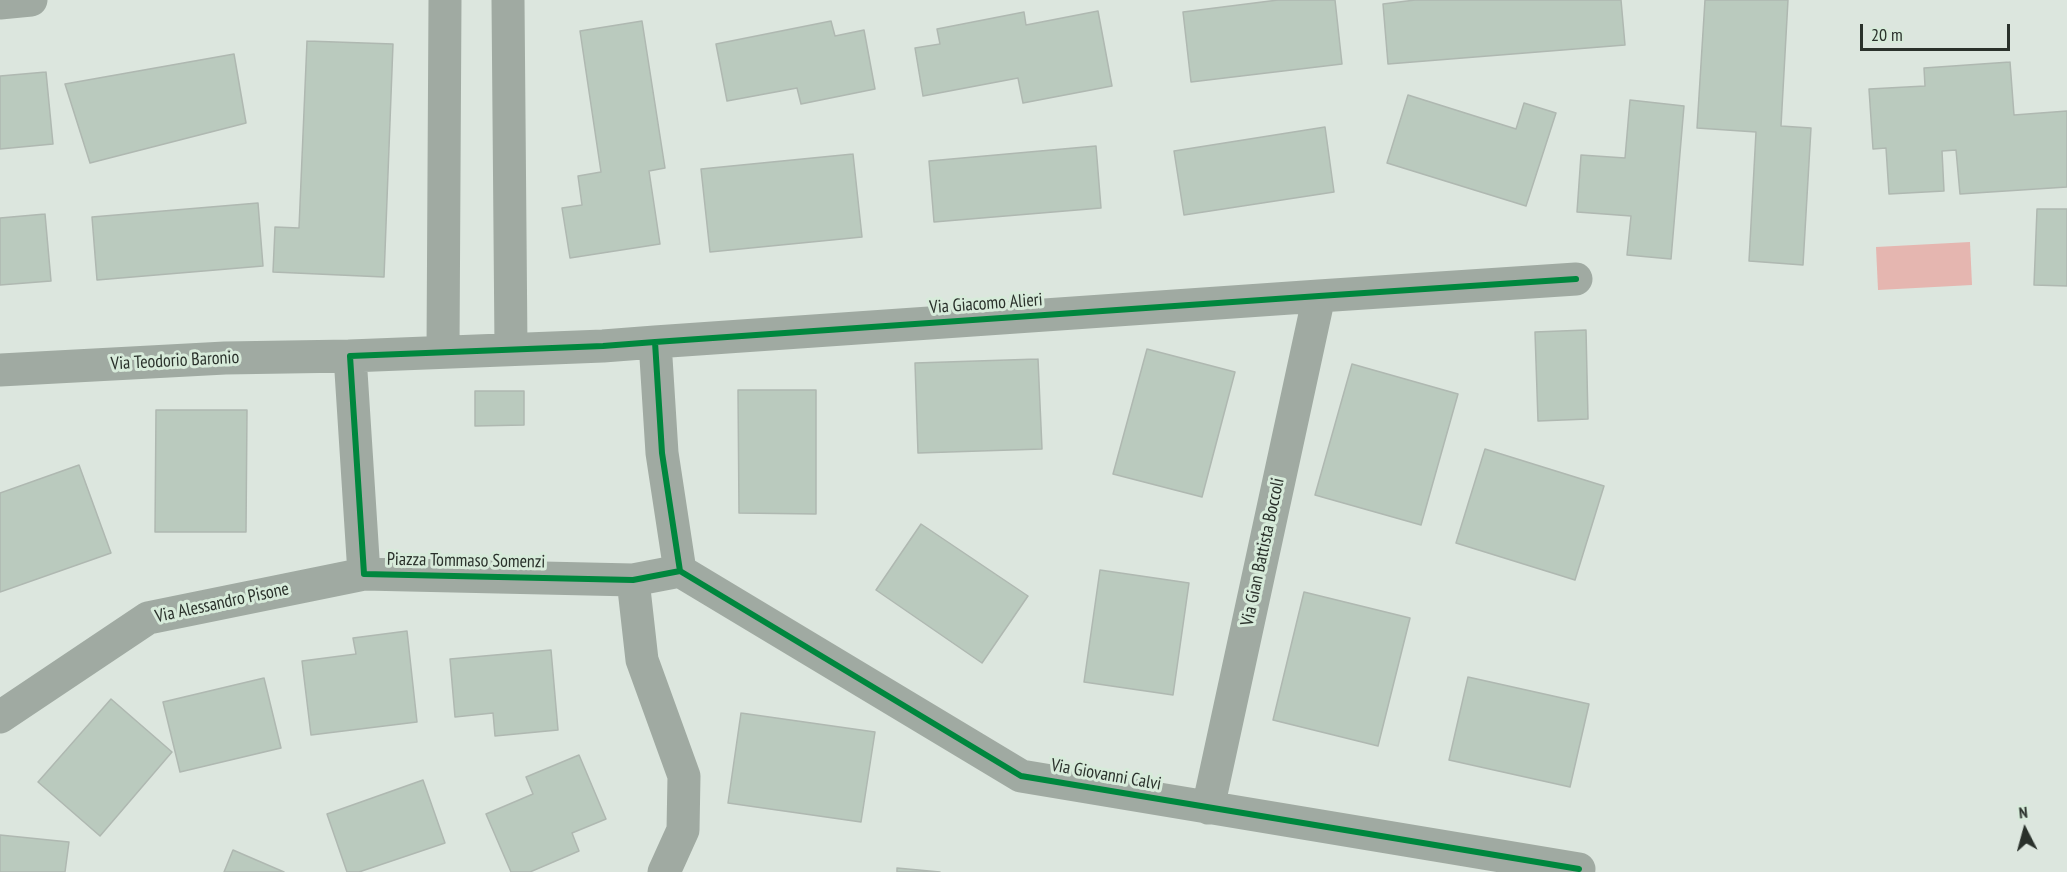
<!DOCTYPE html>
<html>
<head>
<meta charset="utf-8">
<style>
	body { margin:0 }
	#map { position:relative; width:2067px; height:872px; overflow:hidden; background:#dce6de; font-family:"PT Sans Narrow",sans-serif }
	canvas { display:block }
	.north { position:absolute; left:1995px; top:800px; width:60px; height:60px; -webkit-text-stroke:4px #d7ebda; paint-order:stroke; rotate:354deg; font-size:16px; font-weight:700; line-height:24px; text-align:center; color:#2a312b }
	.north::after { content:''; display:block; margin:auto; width:21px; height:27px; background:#2a312b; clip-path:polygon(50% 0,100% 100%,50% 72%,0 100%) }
	.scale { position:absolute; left:1860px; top:24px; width:150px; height:27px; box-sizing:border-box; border:3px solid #2a312b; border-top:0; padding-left:8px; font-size:18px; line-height:21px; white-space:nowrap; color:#2a312b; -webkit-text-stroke:4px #d7ebda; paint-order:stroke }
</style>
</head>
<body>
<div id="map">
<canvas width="2067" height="872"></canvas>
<div class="north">N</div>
<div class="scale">20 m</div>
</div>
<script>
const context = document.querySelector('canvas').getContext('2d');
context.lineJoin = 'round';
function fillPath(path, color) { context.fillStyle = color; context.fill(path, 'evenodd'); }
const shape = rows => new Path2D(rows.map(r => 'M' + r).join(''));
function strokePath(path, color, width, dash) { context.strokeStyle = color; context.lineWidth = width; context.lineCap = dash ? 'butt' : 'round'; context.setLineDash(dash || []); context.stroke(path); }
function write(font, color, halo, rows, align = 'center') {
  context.font = font + ' "PT Sans Narrow",sans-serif'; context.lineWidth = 6; context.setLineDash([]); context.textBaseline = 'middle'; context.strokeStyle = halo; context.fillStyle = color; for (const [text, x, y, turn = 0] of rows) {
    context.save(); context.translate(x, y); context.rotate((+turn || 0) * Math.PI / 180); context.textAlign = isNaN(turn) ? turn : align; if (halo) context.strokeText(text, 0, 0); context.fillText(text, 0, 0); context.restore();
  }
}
const water = shape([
	[1970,242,1972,285,1878,290,1876,247]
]);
const building = shape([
	[1278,0,1335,0,1342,64,1191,82,1183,12,1278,0],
	[1621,0,1625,45,1388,64,1383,4,1415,0,1621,0],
	[1705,0,1788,0,1781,126,1811,128,1803,265,1749,261,1756,132,1697,128,1705,0],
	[1098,11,1112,86,1023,103,1018,78,923,96,915,48,940,44,937,29,1024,12,1026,25,1098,11],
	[642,21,665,168,649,171,660,244,570,258,562,208,582,205,578,176,601,172,580,31,642,21],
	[831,21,835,36,864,30,875,89,801,104,797,88,727,101,716,44,831,21],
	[307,41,393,44,384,277,273,272,275,227,299,228,307,41],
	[234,54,246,123,90,163,65,84,234,54],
	[2010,62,2014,115,2067,111,2067,187,1960,194,1956,150,1942,151,1944,191,1889,194,1886,148,1873,149,1869,89,1925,86,1924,68,2010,62],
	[46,72,53,144,0,149,0,76,46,72],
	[1408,95,1516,129,1524,103,1556,113,1526,206,1387,163,1408,95],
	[1630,100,1684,106,1671,259,1627,255,1631,216,1577,212,1581,155,1625,158,1630,100],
	[1325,127,1334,192,1184,215,1174,151,1325,127],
	[1096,146,1101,208,934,222,929,161,1096,146],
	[853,154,862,237,710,252,701,169,853,154],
	[258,203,263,266,97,280,92,217,258,203],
	[2037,209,2067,209,2067,286,2034,285,2037,209],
	[45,214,51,281,0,285,0,218,45,214],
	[1586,330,1588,419,1538,421,1535,332,1586,330],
	[1147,349,1235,372,1202,497,1113,474,1147,349],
	[1038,359,1042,449,918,453,915,363,1038,359],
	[1352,364,1458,394,1421,525,1315,495,1352,364],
	[738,390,816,390,816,514,739,513,738,390],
	[475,391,524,391,524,425,475,426,475,391],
	[156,410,247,410,246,532,155,532,156,410],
	[1485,449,1604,486,1575,580,1456,543,1485,449],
	[79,465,111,553,0,592,0,493,79,465],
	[921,524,1028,596,982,663,876,590,921,524],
	[1100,570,1189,583,1173,695,1084,682,1100,570],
	[1304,592,1410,618,1378,746,1273,720,1304,592],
	[407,631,417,722,311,735,302,661,356,654,353,638,407,631],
	[551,650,558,730,495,736,493,713,455,717,450,659,551,650],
	[1468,677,1589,704,1570,787,1449,760,1468,677],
	[264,678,281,748,180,772,163,702,264,678],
	[111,699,172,752,100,836,38,782,111,699],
	[741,713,875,732,861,822,728,803,741,713],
	[579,755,606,819,572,833,579,851,530,872,511,872,486,814,533,794,526,777,579,755],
	[423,780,445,843,359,872,347,872,327,814,423,780],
	[0,835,69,842,65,872,0,872,0,835],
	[233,850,284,872,224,872,233,850],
	[897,868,940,872,897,872,897,868]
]);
const minor = shape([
	[508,0,511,348],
	[655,342,662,453,680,571,633,580,364,574,350,356,603,346,655,342,1319,296,1576,279],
	[443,350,445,0],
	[0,370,225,358,350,356],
	[680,571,1021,776,1579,869],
	[633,580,642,660,684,776,683,830,664,872],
	[0,717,148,618,364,574],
	[1208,808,1319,296]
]);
const tertiary = shape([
	[0,3,31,0]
]);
const cycleway = shape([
	[655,342,662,453,680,571,633,580,364,574,350,356,603,346,655,342,1319,296,1576,279],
	[680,571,1021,776,1579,869]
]);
const streetNames = [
	["Via Giacomo Alieri",986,304,-4],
	["Via Teodorio Baronio",175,361,-3],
	["Via Gian Battista Boccoli",1263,552,-78],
	["Piazza Tommaso Somenzi",466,561,1],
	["Via Alessandro Pisone",222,603,-12],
	["Via Giovanni Calvi",1106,775,10]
];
fillPath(water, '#e5b6b0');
fillPath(building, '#bacabe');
strokePath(building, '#afb8b1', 1.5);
strokePath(minor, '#a0aaa2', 33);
strokePath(tertiary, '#a0aaa2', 33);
strokePath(cycleway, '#00873e', 6);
write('18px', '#2a312b', '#d7ebda', streetNames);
</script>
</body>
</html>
